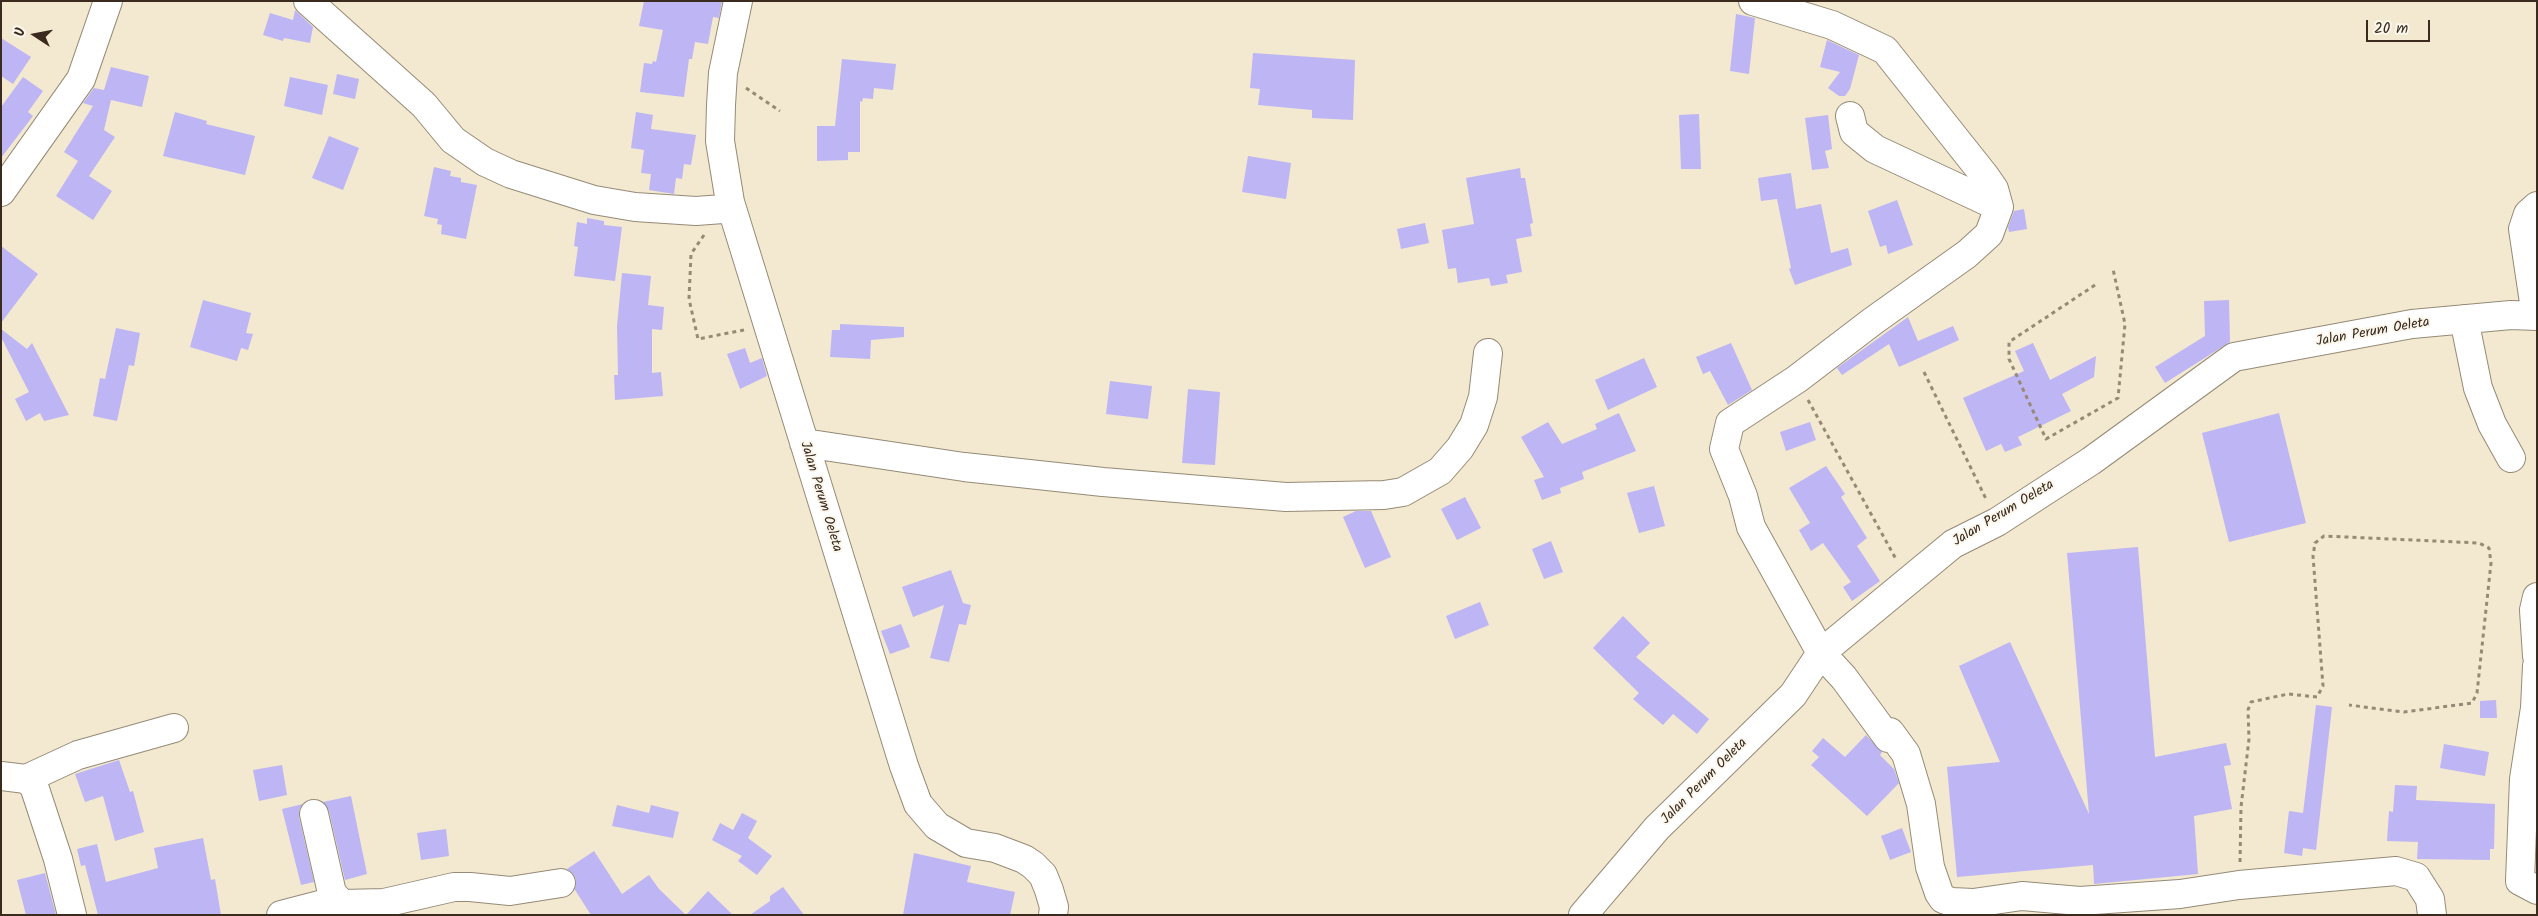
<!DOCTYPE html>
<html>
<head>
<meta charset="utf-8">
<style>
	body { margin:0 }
	#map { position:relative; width:2538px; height:916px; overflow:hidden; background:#f2e9d0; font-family:Kalam,sans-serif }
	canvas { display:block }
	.frame { position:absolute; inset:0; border:2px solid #3b2a1e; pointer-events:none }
	.north { position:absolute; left:10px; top:10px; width:50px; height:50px; -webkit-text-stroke:4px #fbf7ec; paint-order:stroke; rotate:281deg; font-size:14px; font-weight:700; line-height:20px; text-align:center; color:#3b2a1e }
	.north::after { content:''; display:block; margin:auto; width:18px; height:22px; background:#3b2a1e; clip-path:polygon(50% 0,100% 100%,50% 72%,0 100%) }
	.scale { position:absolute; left:2366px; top:20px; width:64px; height:22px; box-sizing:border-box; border:2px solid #3b2a1e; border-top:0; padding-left:6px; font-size:15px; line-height:18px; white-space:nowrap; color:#3b2a1e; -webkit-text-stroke:4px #fbf7ec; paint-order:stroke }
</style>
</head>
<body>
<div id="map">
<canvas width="2538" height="916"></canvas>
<div class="frame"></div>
<div class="north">U</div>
<div class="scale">20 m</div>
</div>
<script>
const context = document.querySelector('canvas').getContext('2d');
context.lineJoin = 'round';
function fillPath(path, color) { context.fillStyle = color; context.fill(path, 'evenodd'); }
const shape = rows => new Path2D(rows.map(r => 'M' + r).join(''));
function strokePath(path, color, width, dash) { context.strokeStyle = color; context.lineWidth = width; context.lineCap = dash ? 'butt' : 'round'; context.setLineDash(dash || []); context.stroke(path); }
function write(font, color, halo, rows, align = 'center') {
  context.font = font + ' Kalam,sans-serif'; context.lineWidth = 4; context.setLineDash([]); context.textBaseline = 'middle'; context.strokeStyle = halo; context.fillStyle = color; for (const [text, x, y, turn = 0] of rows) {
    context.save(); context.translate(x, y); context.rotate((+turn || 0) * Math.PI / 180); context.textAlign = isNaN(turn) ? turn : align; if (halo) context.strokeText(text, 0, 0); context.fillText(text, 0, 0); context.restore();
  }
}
const building = shape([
	[644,1,722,1,719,18,713,17,708,44,695,42,692,59,689,59,684,97,640,92,644,63,652,64,653,61,656,62,663,30,639,26],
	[295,10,313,27,310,43,284,38,283,41,263,35,270,13,293,20],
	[1736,14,1755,18,1749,74,1730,71],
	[1,38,31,57,13,84,1,76],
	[1827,40,1859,55,1850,89,1845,96,1839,96,1828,88,1840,72,1820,67],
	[1253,53,1355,60,1353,120,1312,118,1312,110,1258,105,1260,89,1250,88],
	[842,59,896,64,893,90,874,88,873,99,863,98,862,102,860,101,860,152,848,152,848,160,817,161,817,126,835,126],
	[111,67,149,76,142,107,111,100,104,130,115,137,89,176,112,191,93,220,56,196,78,161,64,152,93,106,83,103,94,88,104,90],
	[337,74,359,79,355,99,333,94],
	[23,77,43,91,28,112,33,116,1,158,1,107],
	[290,77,328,85,322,115,284,106],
	[175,112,207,121,206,124,255,136,245,175,163,156],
	[636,112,653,115,651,129,696,135,691,165,684,164,682,179,676,178,674,194,649,190,651,174,641,173,644,150,631,148],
	[1699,114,1701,169,1681,169,1679,115],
	[1828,115,1832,149,1825,151,1829,168,1812,170,1805,118],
	[329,136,359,148,343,190,312,178],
	[1248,156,1291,163,1286,199,1242,192],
	[434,167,451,171,450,176,461,178,461,182,477,185,466,239,441,234,442,225,437,224,438,219,424,216],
	[1520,168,1521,178,1525,178,1533,223,1530,224,1532,236,1516,239,1522,272,1506,275,1508,283,1491,286,1489,278,1458,283,1456,268,1448,269,1442,230,1474,224,1466,178],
	[1791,173,1796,209,1821,204,1831,253,1848,248,1852,265,1795,285,1789,269,1791,268,1777,199,1761,201,1758,178],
	[1897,200,1913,245,1888,254,1886,245,1880,247,1868,211],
	[2024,209,2027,229,2009,232,2008,227,2014,211],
	[587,218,604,221,604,225,622,227,615,281,574,276,578,247,574,246,577,222,587,224],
	[1425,223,1429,243,1401,249,1397,229],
	[1,246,38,274,1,323],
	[622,273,651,276,648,305,664,307,662,330,652,329,652,373,661,372,663,396,615,400,614,375,618,375,617,326],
	[203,300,251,313,246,333,253,334,248,350,241,348,237,361,190,347],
	[2229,300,2230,342,2165,383,2155,367,2205,336,2204,301],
	[1908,317,1918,341,1953,326,1959,340,1899,367,1889,344,1842,375,1837,368],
	[840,324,904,327,904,337,871,340,870,359,830,357,832,330,840,330],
	[116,328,140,333,134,366,129,365,117,421,93,416,100,378,105,379],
	[1,329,27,349,32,343,69,415,44,421,40,413,26,421,15,399,29,392,1,337],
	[1731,343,1752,390,1728,405,1710,371,1703,374,1696,357],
	[2033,343,2050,380,2096,356,2094,377,2062,394,2071,411,2018,437,2022,445,2005,452,2001,444,1986,451,1963,398,2024,371,2015,351],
	[745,348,750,363,762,358,767,376,740,389,727,354],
	[1644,358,1657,387,1608,410,1595,380],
	[1110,381,1152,386,1148,419,1106,414],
	[1188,389,1220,392,1215,465,1182,463],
	[1619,413,1636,451,1582,472,1584,479,1560,488,1561,493,1542,500,1534,480,1544,477,1521,437,1548,422,1562,444,1597,429,1595,424],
	[2279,413,2306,523,2229,542,2202,433],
	[1810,422,1816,440,1786,451,1780,432],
	[1826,466,1845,494,1841,497,1867,538,1857,546,1880,581,1852,601,1843,587,1851,582,1823,543,1811,551,1799,530,1810,523,1789,488],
	[1654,486,1665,526,1639,533,1627,493],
	[1465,497,1481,528,1457,540,1441,509],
	[1356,511,1371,511,1391,557,1365,568,1343,517],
	[1551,541,1563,572,1544,579,1532,549],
	[2138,547,2155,757,2226,743,2231,765,2224,766,2232,809,2194,816,2198,874,2094,884,2093,865,1957,877,1947,767,2000,762,1959,666,2010,642,2089,814,2067,553],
	[951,570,963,603,971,605,966,625,959,624,949,662,930,658,944,605,913,617,902,587],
	[1480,602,1489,625,1455,639,1446,616],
	[1623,616,1650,643,1636,657,1709,719,1697,734,1673,714,1663,725,1633,699,1639,693,1593,648],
	[901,624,910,647,890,654,881,631],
	[2496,700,2497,718,2480,718,2480,701],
	[2316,705,2332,707,2316,850,2303,848,2302,856,2284,853,2289,811,2303,813],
	[1866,735,1882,752,1880,755,1894,769,1899,783,1867,816,1811,765,1819,757,1812,751,1823,738,1845,757],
	[2444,744,2489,752,2485,776,2440,768],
	[119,760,130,792,133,791,144,832,115,841,103,796,85,802,75,774],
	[282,765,287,795,259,801,253,770],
	[2395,785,2417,786,2416,800,2495,804,2494,849,2490,849,2490,860,2417,859,2418,842,2387,841,2389,811,2393,812],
	[351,796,367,874,345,880,329,811,323,802],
	[303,804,299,810,299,817,314,882,301,885,282,809],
	[617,805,649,813,651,805,679,812,673,838,612,826],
	[742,813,757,821,748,838,772,856,757,875,738,861,742,856,712,840,720,823,733,830],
	[1902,828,1911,852,1890,860,1881,836],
	[446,829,449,856,421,860,417,833],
	[203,838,211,880,215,879,221,915,98,915,85,865,81,866,77,849,97,844,106,882,158,868,154,848],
	[594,851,622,894,649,875,659,889,686,915,708,891,733,915,591,915,575,890,576,880,573,874,567,869],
	[914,853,971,866,967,882,1015,892,1010,915,903,915],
	[45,873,56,915,26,915,17,880],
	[783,887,804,915,750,915,770,901,770,896]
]);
const path = shape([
	[746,88,780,111],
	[704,235,691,254,689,299,698,339,744,330],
	[2095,285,2009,342,2009,359,2046,439,2118,398,2125,324,2113,269],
	[1924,372,1987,501],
	[1808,400,1897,561],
	[2240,862,2241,807,2249,739,2248,710,2251,702,2288,694,2317,697,2323,686,2313,556,2315,543,2324,536,2479,543,2489,548,2491,563,2477,693,2472,703,2404,712,2349,705]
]);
const minor = shape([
	[308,1,424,105,453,140,485,162,511,174,594,200,635,207,696,211,723,209,730,202],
	[738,1,723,73,721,105,720,141,730,202,904,766,918,804,937,826,966,843,995,848,1024,859,1033,865,1043,875,1049,890,1054,907,1053,915],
	[1753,1,1832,25,1885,50,1985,176,1994,189,1999,207,1875,149,1854,132,1850,116],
	[1,192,81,79,108,1],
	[1999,207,1989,234,1967,254,1873,321,1797,379,1730,423,1724,449,1743,496,1751,527,1821,653,1844,678,1888,738,1890,732,1906,754,1921,804,1930,867,1939,893,1943,899,1952,902,1973,903,2022,896,2080,901,2180,894,2239,885,2396,871,2416,877,2430,899,2432,915],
	[2536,316,2523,229,2528,214,2537,206],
	[2464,319,2478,388,2492,424,2511,458],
	[804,443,964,467,1103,482,1286,497,1384,495,1403,492,1440,471,1460,448,1474,425,1483,397,1488,353],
	[2537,597,2534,610,2537,656],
	[2537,666,2535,708,2524,779,2520,881,2537,890],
	[1,776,26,779,34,786,58,859,72,915],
	[26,779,78,755,174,728],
	[314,814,332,893,342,904,384,903,454,887,470,887,510,891,561,883],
	[281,915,327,903,342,904],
	[1583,915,1657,828,1793,695,1821,653,1953,544,1997,522,2091,461,2234,357,2412,324,2511,315,2537,316]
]);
const streetNames = [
	["Jalan Perum Oeleta",2373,333,-10],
	["Jalan Perum Oeleta",820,497,73],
	["Jalan Perum Oeleta",2004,514,-31],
	["Jalan Perum Oeleta",1705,782,-45]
];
fillPath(building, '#beb5f4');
strokePath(minor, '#968a77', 30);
strokePath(path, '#968a77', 3, [4, 4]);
strokePath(minor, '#fff', 28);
write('14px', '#3b2a1e', '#fbf7ec', streetNames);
</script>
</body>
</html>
